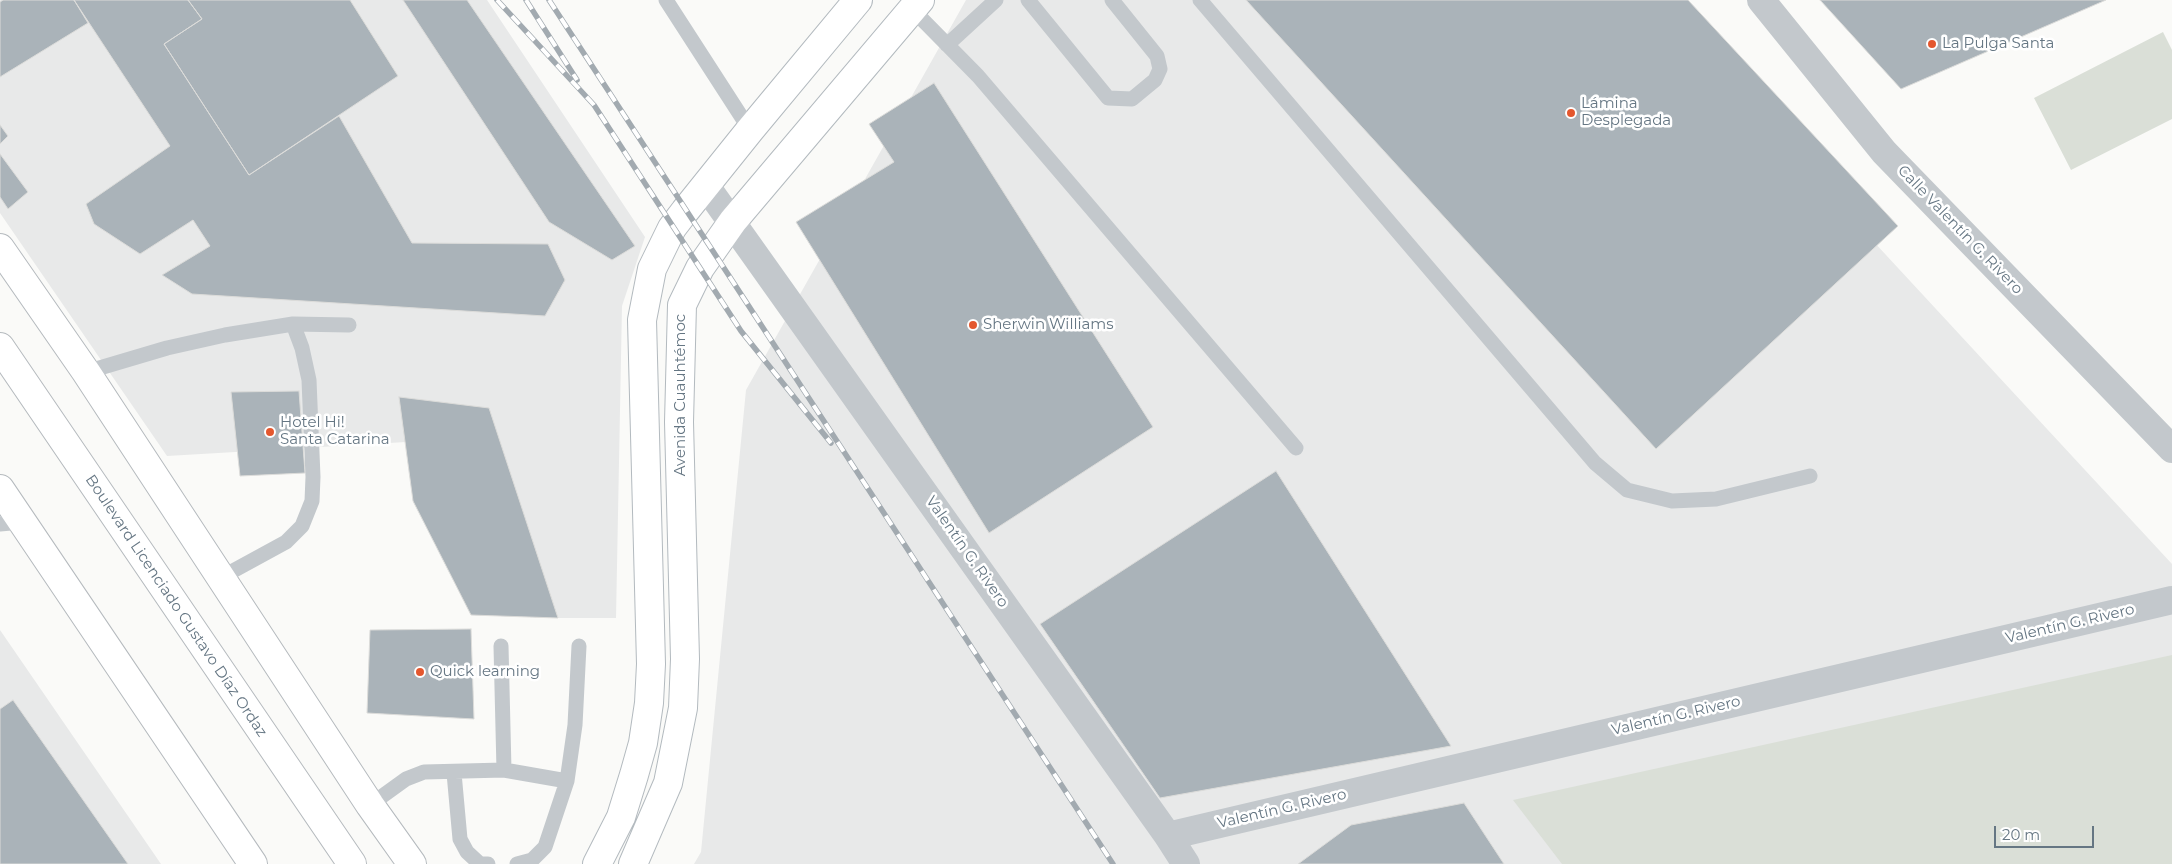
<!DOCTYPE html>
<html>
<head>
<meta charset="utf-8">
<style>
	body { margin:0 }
	#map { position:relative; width:2172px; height:864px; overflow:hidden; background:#fafaf8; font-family:Montserrat,sans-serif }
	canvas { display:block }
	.scale { position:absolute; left:1994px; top:826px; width:100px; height:22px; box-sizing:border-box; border:2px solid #657683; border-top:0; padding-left:6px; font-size:15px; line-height:18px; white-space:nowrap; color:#657683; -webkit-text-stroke:4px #fff; paint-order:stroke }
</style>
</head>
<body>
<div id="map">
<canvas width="2172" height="864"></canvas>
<div class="scale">20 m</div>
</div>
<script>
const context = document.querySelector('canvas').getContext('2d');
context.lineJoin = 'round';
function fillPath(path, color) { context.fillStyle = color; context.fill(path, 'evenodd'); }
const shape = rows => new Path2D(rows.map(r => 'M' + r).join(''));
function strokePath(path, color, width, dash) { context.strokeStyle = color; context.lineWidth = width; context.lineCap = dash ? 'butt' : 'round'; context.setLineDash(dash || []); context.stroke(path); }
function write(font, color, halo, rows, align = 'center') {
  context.font = font + ' Montserrat,sans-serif'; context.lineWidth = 5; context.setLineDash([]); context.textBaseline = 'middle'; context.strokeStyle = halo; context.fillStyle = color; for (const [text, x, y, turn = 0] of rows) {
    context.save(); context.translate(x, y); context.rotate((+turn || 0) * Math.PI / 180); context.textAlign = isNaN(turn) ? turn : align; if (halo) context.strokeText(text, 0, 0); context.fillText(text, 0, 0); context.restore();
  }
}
const built = shape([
	[0,0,487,0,645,237,622,306,616,618,558,618,471,615,413,501,406,442,167,456,0,213],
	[966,0,1650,0,2172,564,2172,864,694,864,701,852,746,390],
	[0,630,161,864,0,864]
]);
const green = shape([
	[2163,32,2172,50,2172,119,2071,170,2034,98],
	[2172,655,2172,864,1562,864,1513,800]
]);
const building = shape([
	[3,0,74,0,88,23,0,77,0,2,3,0],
	[74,0,188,0,202,19,164,44,249,175,339,116,412,243,548,244,565,280,545,316,192,294,162,275,210,246,193,220,140,254,94,224,86,204,170,146,74,0],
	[188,0,350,0,398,76,249,175,164,44,202,19,188,0],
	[403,0,467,0,635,246,612,260,549,222,403,0],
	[1246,0,1688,0,1898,226,1656,449,1246,0],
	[1820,0,2106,0,1901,89,1820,0],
	[934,83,1153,427,989,533,796,222,894,162,869,124,934,83],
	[0,125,8,136,0,144,0,125],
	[0,154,28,192,8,209,0,197,0,154],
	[299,391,305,473,240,476,231,392,299,391],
	[399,397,489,408,558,618,471,615,413,501,399,397],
	[1276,471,1451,746,1160,798,1040,624,1276,471],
	[471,629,474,719,367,713,370,630,471,629],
	[13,700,128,864,0,864,0,709,13,700],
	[1464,803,1504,864,1298,864,1351,825,1464,803]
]);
const lane = shape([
	[666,0,750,130],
	[1028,0,1108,98,1132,99,1155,80,1160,69,1157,56,1112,0],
	[1200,0,1595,463,1627,490,1672,501,1716,499,1810,476],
	[908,5,978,76,1296,448],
	[947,45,996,0],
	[86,372,167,348,225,335,293,324,349,325],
	[0,524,22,522],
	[220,578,286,542,302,526,312,501,313,477,309,380,302,348,293,324],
	[501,646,504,770],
	[454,773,460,839,467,852,480,864,488,864],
	[370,805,406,779,424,772,504,770,567,781],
	[517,864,532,860,545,847,567,781,575,725,579,646]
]);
const street = shape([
	[1761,0,1884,152,2172,449],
	[706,186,1168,836,1186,864],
	[1168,836,2172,600]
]);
const secondary = shape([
	[597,864,621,817,634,775,643,743,649,703,651,664,642,320,652,269,672,228,685,211,750,130,858,0],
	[633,864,668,783,683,708,685,659,679,422,682,305,700,268,733,221,920,0]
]);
const primary = shape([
	[0,248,86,372,370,805,412,864],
	[0,347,352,864],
	[0,489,253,864]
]);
const rail = shape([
	[497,0,594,105,741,331,831,443],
	[526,0,577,80],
	[549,0,1113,864]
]);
const markers = [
	[1932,44,5,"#e4572e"],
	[1571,113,5,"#e4572e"],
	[973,325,5,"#e4572e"],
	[270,432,5,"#e4572e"],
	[420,672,5,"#e4572e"]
];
const poiNames = [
	["La Pulga Santa",1942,44],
	["Lámina",1581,104],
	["Desplegada",1581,121],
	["Sherwin Williams",983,325],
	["Hotel Hi!",280,423],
	["Santa Catarina",280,440],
	["Quick learning",430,672]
];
const streetNames = [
	["Calle Valentín G. Rivero",1960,230,46],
	["Avenida Cuauhtémoc",681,395,-90],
	["Valentín G. Rivero",967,552,55],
	["Boulevard Licenciado Gustavo Díaz Ordaz",176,606,56],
	["Valentín G. Rivero",2070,624,-13],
	["Valentín G. Rivero",1676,716,-13],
	["Valentín G. Rivero",1282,809,-13]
];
fillPath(built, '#e8e9e9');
fillPath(green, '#dadfd7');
fillPath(building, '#aab3b9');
strokePath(building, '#dcdcda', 1);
strokePath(secondary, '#b3babf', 30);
strokePath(primary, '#b5babe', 30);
strokePath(lane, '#c3c8cc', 15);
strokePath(street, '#c3c8cc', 28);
strokePath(secondary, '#fff', 28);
strokePath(primary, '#fff', 28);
strokePath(rail, '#a2aab0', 5.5);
strokePath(rail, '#fff', 4, [11]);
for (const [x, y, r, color] of markers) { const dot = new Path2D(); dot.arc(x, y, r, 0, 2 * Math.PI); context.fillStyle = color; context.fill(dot); strokePath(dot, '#fff', 2); }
write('15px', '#657683', '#fff', poiNames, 'left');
write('15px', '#657683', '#fff', streetNames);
</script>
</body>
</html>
